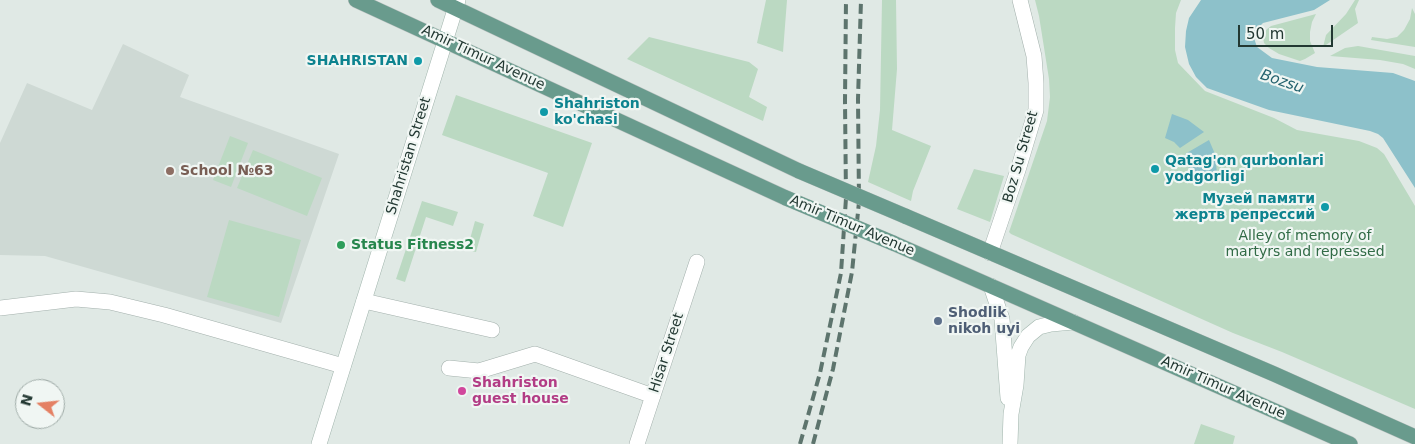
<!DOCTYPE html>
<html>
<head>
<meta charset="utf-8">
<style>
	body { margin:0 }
	#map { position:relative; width:1415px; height:444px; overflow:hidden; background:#e0e9e5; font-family:"DejaVu Sans",sans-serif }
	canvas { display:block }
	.north { position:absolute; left:15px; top:379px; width:50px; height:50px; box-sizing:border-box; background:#f0f6f3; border:1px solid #9eaaa6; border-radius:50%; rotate:286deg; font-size:14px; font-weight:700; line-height:20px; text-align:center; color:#223832 }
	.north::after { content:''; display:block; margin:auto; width:18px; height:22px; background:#e48063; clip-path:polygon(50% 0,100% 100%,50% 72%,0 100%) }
	.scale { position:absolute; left:1238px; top:25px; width:95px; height:22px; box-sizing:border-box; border:2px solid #223832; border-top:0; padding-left:6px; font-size:15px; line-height:18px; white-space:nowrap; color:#223832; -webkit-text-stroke:4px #f0f6f3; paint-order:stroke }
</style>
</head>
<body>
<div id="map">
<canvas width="1415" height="444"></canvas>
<div class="north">N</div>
<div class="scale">50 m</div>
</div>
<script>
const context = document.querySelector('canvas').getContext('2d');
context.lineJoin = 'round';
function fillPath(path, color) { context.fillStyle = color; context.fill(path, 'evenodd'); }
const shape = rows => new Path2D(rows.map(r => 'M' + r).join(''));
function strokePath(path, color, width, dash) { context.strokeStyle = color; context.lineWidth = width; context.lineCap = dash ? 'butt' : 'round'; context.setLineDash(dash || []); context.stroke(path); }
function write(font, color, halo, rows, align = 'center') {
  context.font = font + ' "DejaVu Sans",sans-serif'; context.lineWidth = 4.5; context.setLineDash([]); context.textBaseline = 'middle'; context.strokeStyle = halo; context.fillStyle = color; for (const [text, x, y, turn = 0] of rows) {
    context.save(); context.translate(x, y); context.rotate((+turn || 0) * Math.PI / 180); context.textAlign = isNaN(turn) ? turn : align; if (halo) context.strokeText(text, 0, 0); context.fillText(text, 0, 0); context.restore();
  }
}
const built = shape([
	[123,44,189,75,180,97,339,154,281,323,45,256,0,255,0,143,27,83,92,110]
]);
const green = shape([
	[766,0,787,0,783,52,757,43],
	[882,0,896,0,897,69,892,130,931,146,913,191,911,201,868,182,876,146,880,110],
	[1035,0,1181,0,1176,13,1175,28,1175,50,1178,63,1205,91,1274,118,1297,130,1359,141,1377,148,1384,154,1415,206,1415,409,1282,352,1233,333,1011,234,1009,232,1047,121,1050,97,1049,79,1039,16],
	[1355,0,1359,0,1355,9,1358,23,1323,47,1326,35,1346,14],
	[1412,8,1415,14,1415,47,1371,40,1372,37,1387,39,1397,37,1404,30,1410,19],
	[1316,14,1312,22,1310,32,1310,41,1315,53,1305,59,1300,61,1279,54,1269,48,1264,43,1263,37,1266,30,1271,26],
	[649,37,749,62,758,69,749,97,767,107,763,121,627,59],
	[1358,46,1415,56,1415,69,1403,64,1380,60,1330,56,1345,48],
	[456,95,592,143,563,227,533,216,548,173,442,135],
	[230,136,248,143,231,187,213,180],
	[253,150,322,178,307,216,237,188],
	[974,169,1004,176,990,222,957,209],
	[422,201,458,212,453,226,426,217,405,282,396,279],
	[229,220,301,240,279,317,207,297],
	[475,221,484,224,476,252,467,250],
	[1201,424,1235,436,1233,444,1194,444]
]);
const water = shape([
	[1201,0,1330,0,1314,10,1263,23,1255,31,1254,38,1257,47,1272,58,1317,67,1393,73,1415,81,1415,188,1383,138,1378,134,1370,131,1269,110,1207,88,1196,77,1189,64,1185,47,1186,31,1189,18],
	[1172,114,1188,120,1204,132,1180,148,1174,142,1165,138],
	[1209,140,1215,154,1217,173,1188,175,1189,168,1185,154]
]);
const street = shape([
	[990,253,1018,170,1036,110,1036,83,1034,56,1020,0],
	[364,301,492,330],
	[0,308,76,299,110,302,164,315,343,366],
	[449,368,479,371,535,354,653,396],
	[637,444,697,262]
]);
const secondary = shape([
	[991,286,1002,319,1008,398],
	[319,444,458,0],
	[1010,444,1011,414,1016,385,1018,355,1021,347,1028,336,1039,327,1051,324,1073,322]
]);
const primary = shape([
	[356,0,786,198],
	[438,0,799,171],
	[905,216,1274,374,1415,437],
	[893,243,1350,444]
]);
const rail = shape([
	[800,444,820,373,841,273,846,198,845,101,846,0],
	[813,444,833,369,852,272,859,202,858,99,861,0]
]);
const primaryBridge = shape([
	[799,171,905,216],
	[786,198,893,243]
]);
const markers = [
	[418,61,5,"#0f9aa8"],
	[544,112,5,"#0f9aa8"],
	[1155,169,5,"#0f9aa8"],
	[170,171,5,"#8d6e63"],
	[1325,207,5,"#0f9aa8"],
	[341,245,5,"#2e9e5b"],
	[938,321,5,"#5c6f8a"],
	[462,391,5,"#d1479c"]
];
const streetNames = [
	["Amir Timur Avenue",483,58,25],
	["Shahristan Street",409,156,-73],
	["Boz Su Street",1021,157,-74],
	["Amir Timur Avenue",852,226,23],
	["Hisar Street",667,353,-72],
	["Amir Timur Avenue",1223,388,24]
];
const cultureNames = [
	["SHAHRISTAN",408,61],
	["Shahriston",554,104,"left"],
	["ko'chasi",554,120,"left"],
	["Qatag'on qurbonlari",1165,161,"left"],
	["yodgorligi",1165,177,"left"],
	["Музей памяти",1315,199],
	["жертв репрессий",1315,215]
];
const educationNames = [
	["School №63",180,171]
];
const parkNames = [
	["Alley of memory of",1305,236],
	["martyrs and repressed",1305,252]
];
const leisureNames = [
	["Status Fitness2",351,245]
];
const serviceNames = [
	["Shodlik",948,313],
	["nikoh uyi",948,329]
];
const hotelNames = [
	["Shahriston",472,383],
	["guest house",472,399]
];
const waterNames = [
	["Bozsu",1282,82,19]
];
fillPath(built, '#ced9d4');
fillPath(green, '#bbd9c2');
fillPath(water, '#8dc1ca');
strokePath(street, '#a3b0ac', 16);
strokePath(secondary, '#a0b4ac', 16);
strokePath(primary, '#bdc3c2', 16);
strokePath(street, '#fff', 15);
strokePath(secondary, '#fff', 15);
strokePath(primary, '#699b8d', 15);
strokePath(rail, '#5d746d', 4, [10, 5]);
strokePath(primaryBridge, '#bdc3c2', 16, []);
strokePath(primaryBridge, '#699b8d', 15);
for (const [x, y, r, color] of markers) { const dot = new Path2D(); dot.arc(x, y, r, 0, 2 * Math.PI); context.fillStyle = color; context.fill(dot); strokePath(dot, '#f0f6f3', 2); }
write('14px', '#223832', '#f0f6f3', streetNames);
write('bold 14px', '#0d838f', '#f0f6f3', cultureNames, 'right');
write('bold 14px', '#785e54', '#f0f6f3', educationNames, 'left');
write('14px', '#316b46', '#f0f6f3', parkNames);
write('bold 14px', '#27864d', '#f0f6f3', leisureNames, 'left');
write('bold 14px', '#4e5e75', '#f0f6f3', serviceNames, 'left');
write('bold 14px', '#b23c85', '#f0f6f3', hotelNames, 'left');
write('italic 15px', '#23626e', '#f0f6f3', waterNames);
</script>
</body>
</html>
